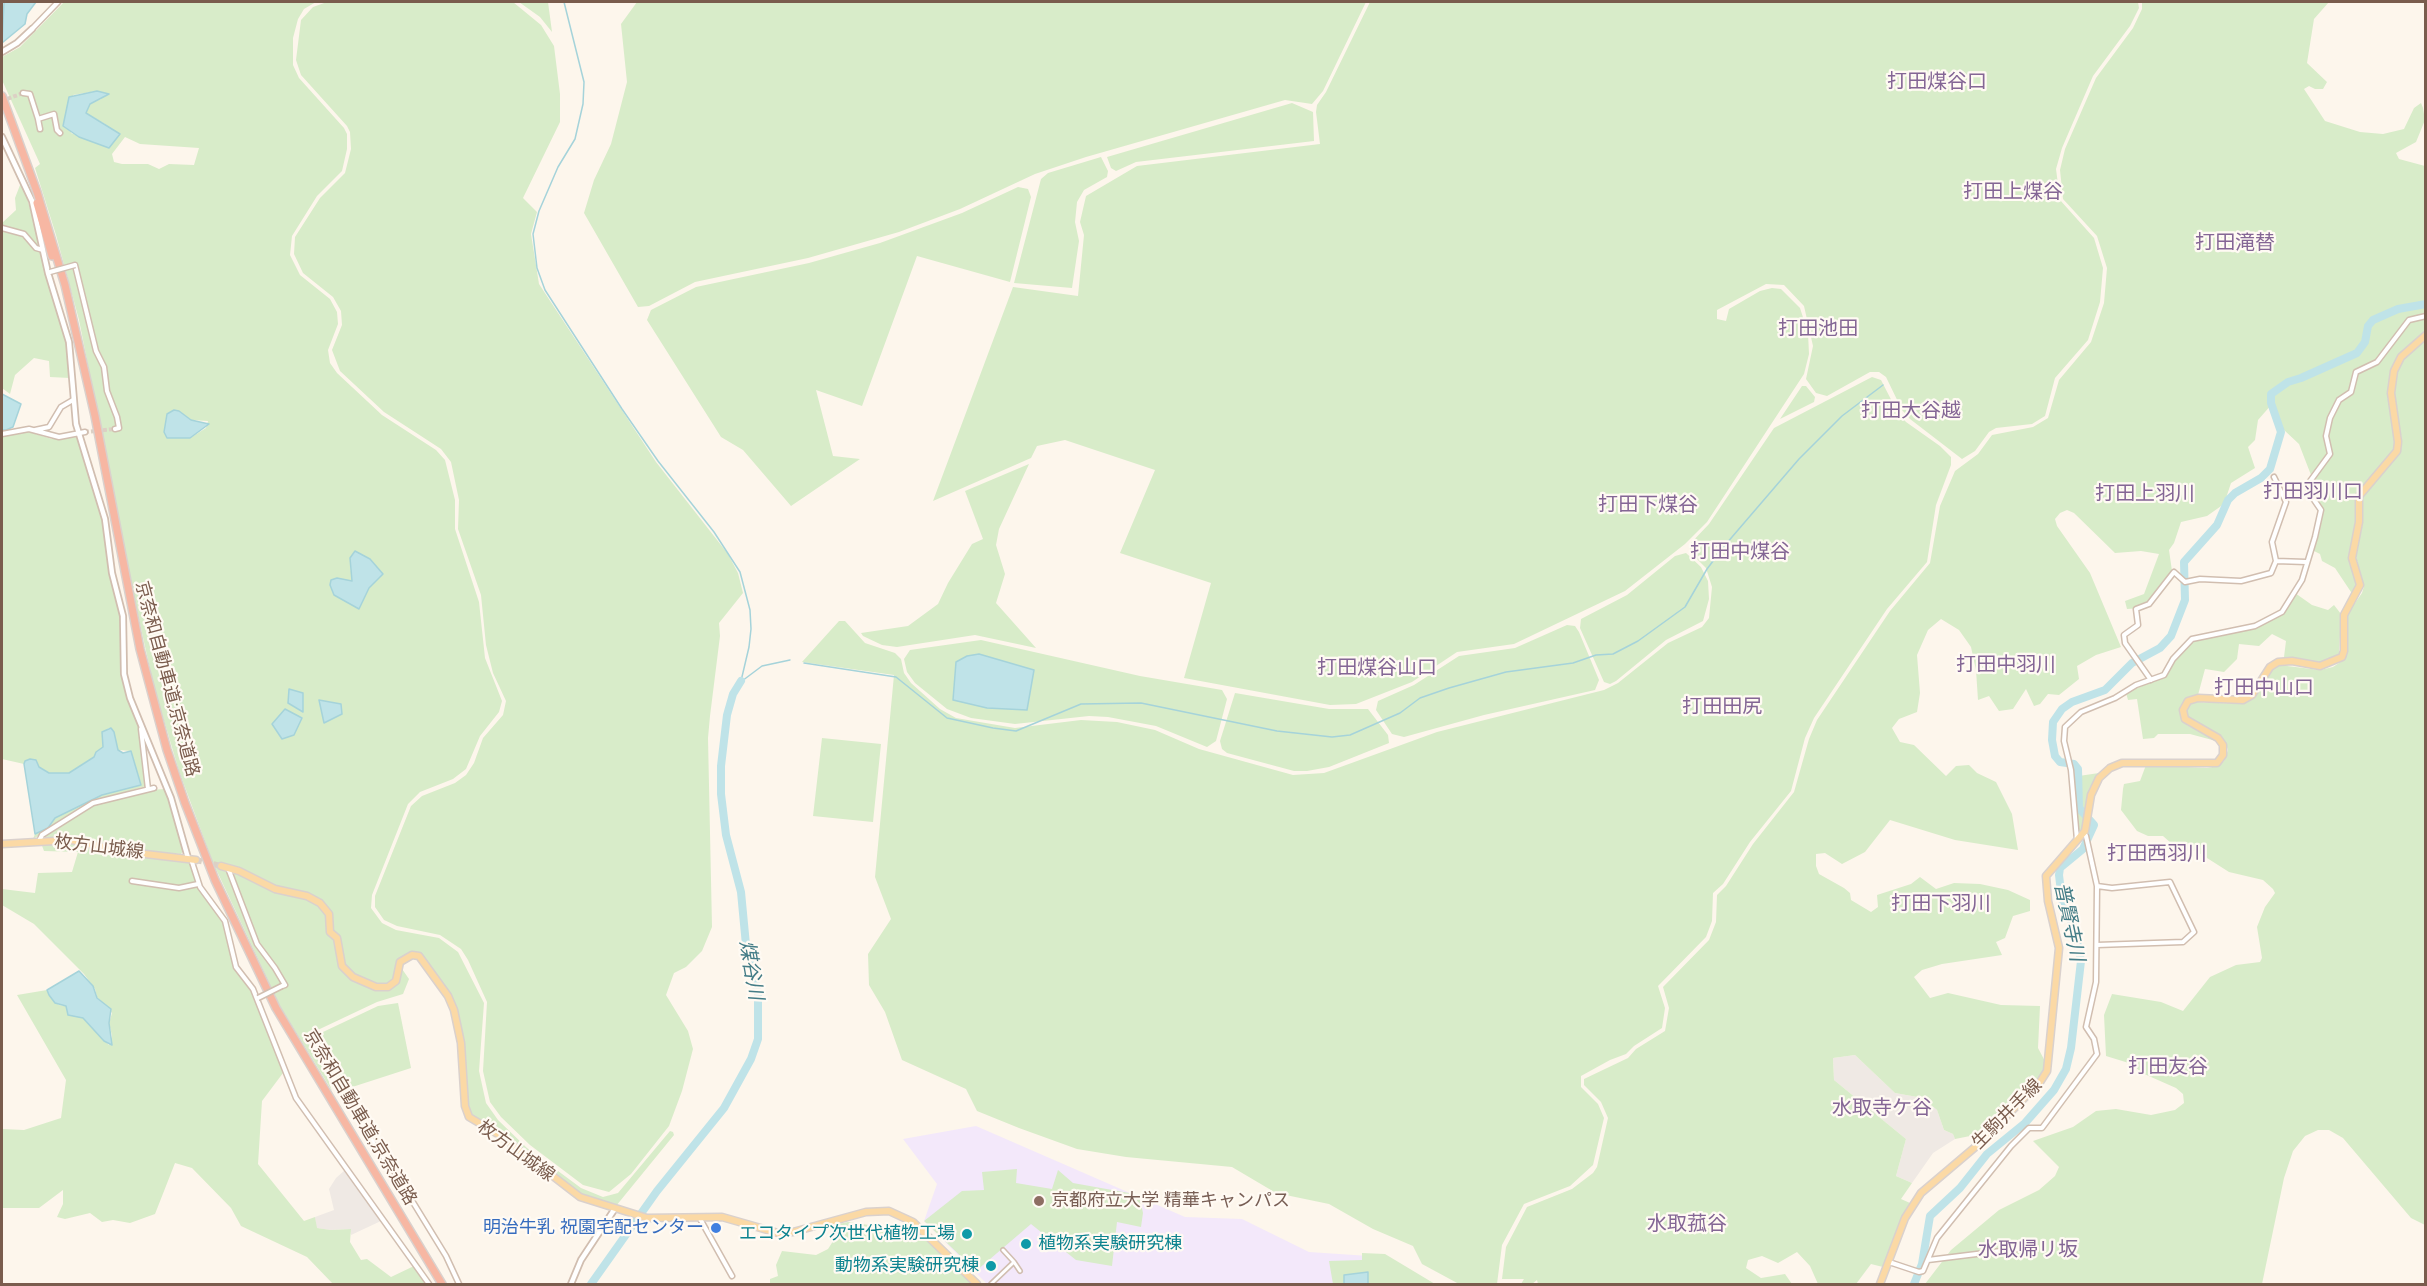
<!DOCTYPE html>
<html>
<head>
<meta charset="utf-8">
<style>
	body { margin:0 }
	#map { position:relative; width:2427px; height:1286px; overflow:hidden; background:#fdf6ec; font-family:Quicksand,sans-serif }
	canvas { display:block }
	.frame { position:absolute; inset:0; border:3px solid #7a5c4d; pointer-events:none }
</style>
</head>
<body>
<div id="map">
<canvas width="2427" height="1286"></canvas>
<div class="frame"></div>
</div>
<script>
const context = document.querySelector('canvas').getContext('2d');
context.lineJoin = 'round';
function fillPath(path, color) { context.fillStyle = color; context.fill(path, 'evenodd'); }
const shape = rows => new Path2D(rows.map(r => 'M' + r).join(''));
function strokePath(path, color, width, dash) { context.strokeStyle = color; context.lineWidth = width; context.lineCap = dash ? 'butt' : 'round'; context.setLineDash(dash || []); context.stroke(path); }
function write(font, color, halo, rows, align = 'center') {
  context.font = font + ' Quicksand,"Noto Sans JP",sans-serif'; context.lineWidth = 4.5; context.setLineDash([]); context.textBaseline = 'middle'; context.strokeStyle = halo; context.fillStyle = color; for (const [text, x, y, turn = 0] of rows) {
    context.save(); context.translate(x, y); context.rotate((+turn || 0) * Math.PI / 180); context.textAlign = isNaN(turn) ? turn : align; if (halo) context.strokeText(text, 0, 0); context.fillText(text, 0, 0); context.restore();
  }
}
const industrial = shape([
	[1855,1055,1895,1093,1923,1098,1937,1110,1944,1130,1953,1134,1955,1139,1933,1153,1912,1183,1896,1176,1906,1139,1834,1080,1833,1058],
	[345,1170,381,1221,351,1235,350,1229,331,1230,316,1228,315,1217,334,1210,329,1189,336,1178]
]);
const education = shape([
	[976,1126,1185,1217,1242,1219,1309,1252,1384,1257,1419,1284,987,1284,924,1221,937,1184,903,1139]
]);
const green = shape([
	[64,2,316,2,304,9,298,19,293,38,293,65,299,78,344,128,347,134,347,149,342,171,317,196,292,236,290,255,300,275,330,299,337,312,338,324,328,350,330,363,337,373,382,415,436,450,445,460,455,500,455,529,479,602,485,658,502,701,499,712,480,736,466,769,453,779,420,792,408,804,372,895,371,908,382,923,396,930,439,938,458,952,484,1003,479,1071,486,1103,498,1120,527,1148,581,1188,603,1197,618,1193,670,1131,673,1132,674,1135,616,1206,581,1195,502,1133,472,1115,468,1106,464,1042,457,1009,451,994,424,957,411,952,397,961,393,982,380,986,354,976,346,969,325,906,233,867,213,863,179,771,154,687,136,606,79,320,56,235,35,168,40,164,2,80,2,57,20,47],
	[97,91,101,99,90,104,86,113,105,124,109,148,71,133,73,95],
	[125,137,140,144,199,148,194,165,169,164,159,169,148,164,122,164,114,162,112,154],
	[179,411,191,420,208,421,206,428,190,438],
	[355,551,370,559,383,574,369,588,359,609,334,595,332,590,333,579,352,581,350,562],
	[319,700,341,704,342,714,324,723],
	[327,2,513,2,541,25,554,46,560,94,560,122,523,198,537,212,531,234,539,284,656,462,728,554,738,573,743,593,719,623,720,636,710,716,708,738,712,927,702,951,686,967,674,973,666,995,688,1031,693,1049,682,1091,669,1126,631,1174,609,1192,583,1185,530,1145,501,1117,490,1102,483,1071,487,1002,468,960,461,949,440,935,397,926,384,920,375,907,375,896,411,806,422,796,455,783,466,775,474,763,483,738,503,715,506,701,493,673,486,645,481,595,458,529,459,500,451,462,441,449,384,412,340,371,332,350,342,325,341,311,333,297,303,273,294,254,295,237,320,198,345,173,351,149,350,132,347,126,301,75,296,60,301,20,313,7],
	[519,2,548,2,552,32,540,17],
	[637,2,1366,2,1323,91,1312,104,1285,100,1086,157,1035,174,960,209,899,232,808,258,695,282,649,306,638,307,584,213,594,180,611,144,627,82,621,24],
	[1370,2,2138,2,2139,8,2130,26,2093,76,2062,148,2056,169,2060,200,2094,238,2103,268,2100,302,2088,340,2055,378,2045,416,2032,424,1996,428,1989,432,1975,451,1962,459,1910,419,1902,410,1886,377,1879,372,1870,372,1827,396,1816,393,1806,379,1813,346,1804,306,1784,285,1766,284,1717,310,1717,319,1726,321,1729,309,1760,291,1772,288,1781,289,1800,308,1808,333,1809,354,1804,374,1707,522,1685,544,1625,591,1514,644,1457,652,1412,682,1356,704,1330,705,1184,678,1211,583,1120,553,1155,470,1065,440,1037,446,1031,458,933,501,1013,287,1078,296,1084,235,1080,222,1086,196,1137,166,1320,144,1316,112,1317,105,1326,92],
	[2142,2,2329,2,2314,19,2307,63,2327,82,2323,89,2315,89,2309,86,2304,89,2325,121,2360,132,2383,134,2404,129,2414,108,2421,103,2423,108,2425,120,2416,142,2396,153,2399,159,2425,166,2425,314,2408,318,2376,360,2353,372,2350,391,2338,399,2327,421,2325,437,2328,453,2311,475,2299,444,2284,430,2272,404,2258,420,2255,440,2248,447,2255,468,2231,483,2224,504,2207,516,2181,522,2174,543,2169,550,2172,571,2149,602,2141,608,2127,609,2125,601,2144,594,2159,554,2141,551,2115,553,2074,513,2067,510,2060,513,2055,519,2057,526,2090,573,2121,647,2096,655,2077,666,2079,679,2059,695,2048,694,2040,704,2034,706,2026,689,2013,709,1999,711,1989,696,1978,700,1976,670,1971,647,1959,630,1941,619,1928,630,1917,655,1920,693,1917,712,1899,719,1892,728,1900,742,1914,745,1946,776,1956,766,1969,765,1977,773,1996,782,2012,814,2018,850,1955,840,1890,820,1865,852,1842,864,1825,853,1816,854,1816,866,1819,874,1844,888,1850,893,1851,900,1871,912,1878,907,1877,895,1911,884,1920,877,1936,889,1954,883,1980,884,2008,890,2030,900,2030,911,2013,916,2005,938,1996,942,2002,955,1942,964,1922,970,1914,977,1930,998,1948,993,2001,1005,2040,1006,2038,1048,2047,1065,2038,1080,1976,1142,1970,1136,1955,1139,1953,1134,1944,1130,1937,1110,1923,1098,1895,1093,1855,1055,1833,1058,1834,1080,1906,1139,1896,1176,1912,1183,1901,1199,1910,1203,1883,1267,1871,1264,1856,1284,1818,1284,1810,1266,1797,1252,1778,1263,1762,1256,1748,1260,1746,1268,1761,1278,1785,1274,1792,1284,1538,1284,1537,1280,1532,1284,1521,1284,1524,1279,1502,1279,1506,1247,1527,1207,1572,1189,1593,1173,1597,1167,1608,1118,1601,1102,1584,1085,1584,1079,1628,1058,1636,1049,1665,1031,1669,1008,1663,987,1709,940,1716,922,1717,895,1726,886,1753,844,1794,792,1809,739,1817,720,1890,611,1930,563,1940,506,1955,471,1978,454,1992,435,2033,427,2048,418,2059,380,2091,342,2104,303,2107,268,2097,236,2063,199,2060,170,2065,149,2096,78,2133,28,2142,9],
	[1292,103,1313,112,1314,141,1136,162,1116,171,1111,168,1107,157],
	[1101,157,1108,171,1107,177,1084,190,1077,202,1075,222,1079,241,1072,288,1014,283,1041,179,1048,173],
	[22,180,67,342,70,378,50,377,49,361,34,358,15,375,10,394,2,388,2,223,16,210,15,198],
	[1018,187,1028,189,1031,197,1010,282,917,256,862,406,816,390,833,456,860,459,791,506,743,450,721,437,647,320,651,310,696,287,809,263,880,243,962,213],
	[2425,317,2425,331,2399,355,2391,370,2387,393,2395,442,2394,450,2356,495,2356,522,2349,555,2357,585,2353,595,2335,568,2322,561,2320,554,2312,550,2323,510,2312,493,2310,481,2331,454,2328,436,2330,421,2341,401,2352,393,2354,378,2358,372,2378,362,2409,321],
	[2425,340,2425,1225,2411,1218,2343,1138,2329,1130,2318,1130,2305,1136,2293,1151,2284,1178,2262,1284,1925,1284,1951,1250,1999,1210,2039,1190,2055,1176,2059,1167,2033,1141,2073,1127,2096,1111,2116,1109,2151,1115,2175,1110,2184,1103,2183,1094,2176,1088,2142,1073,2132,1064,2106,1056,2104,1015,2112,994,2161,1002,2183,1011,2210,977,2236,965,2260,962,2262,958,2257,927,2265,907,2275,893,2273,889,2263,880,2229,872,2196,851,2180,851,2163,836,2148,836,2137,831,2121,810,2123,789,2124,784,2140,781,2146,765,2207,768,2218,766,2224,761,2228,750,2225,741,2187,716,2187,709,2192,702,2244,704,2255,698,2273,669,2279,665,2320,670,2333,667,2345,659,2348,652,2348,613,2362,593,2364,586,2356,557,2363,522,2362,500,2365,492,2400,453,2402,441,2394,393,2397,371,2404,359],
	[1872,377,1881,380,1898,413,1906,422,1940,446,1951,457,1951,465,1936,505,1927,562,1887,609,1814,718,1805,738,1791,791,1750,842,1723,884,1713,893,1712,921,1706,937,1658,986,1665,1008,1662,1028,1634,1046,1626,1054,1610,1060,1581,1076,1581,1087,1598,1104,1604,1118,1593,1165,1570,1186,1524,1204,1502,1245,1497,1284,1459,1284,1422,1264,1413,1246,1373,1229,1329,1204,1276,1193,1232,1167,1126,1157,1077,1149,1019,1128,977,1111,966,1089,902,1060,885,1012,869,985,868,954,891,919,875,877,894,675,802,662,839,621,845,621,865,643,895,653,901,659,904,673,911,683,940,709,956,718,1015,728,1081,720,1117,722,1155,730,1199,749,1293,775,1324,773,1437,732,1604,690,1618,683,1668,643,1702,627,1709,618,1712,587,1706,568,1691,553,1689,545,1709,524,1774,428],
	[1802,386,1806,386,1815,397,1814,402,1780,419],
	[29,432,52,439,78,437,108,541,110,573,121,616,122,674,138,725,146,786,98,800,33,839,35,834,48,828,55,818,102,795,141,784,131,751,118,750,114,732,111,728,108,728,103,748,94,757,69,773,49,773,39,767,36,760,26,761,24,764,2,759,2,436],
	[1029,464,999,529,996,545,1005,574,996,603,1036,648,975,635,897,647,882,645,863,636,861,633,908,626,938,604,948,583,972,544,983,539,965,491],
	[1686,553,1701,567,1708,581,1709,599,1703,621,1666,640,1616,681,1610,684,1604,682,1580,628,1581,619,1627,595,1675,556],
	[2295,593,2312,605,2328,610,2334,605,2341,614,2339,655,2320,663,2284,657,2286,641,2272,634,2259,646,2239,644,2237,659,2224,672,2205,669,2198,695,2186,698,2180,707,2181,718,2187,725,2216,741,2190,734,2158,734,2154,738,2143,739,2137,699,2128,700,2126,693,2165,676,2174,660,2192,640,2255,627,2283,613],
	[1567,625,1575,626,1579,632,1599,680,1595,690,1484,715,1404,737,1392,734,1376,710,1378,701,1414,685,1459,656,1515,648],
	[981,640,1140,676,1222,690,1227,699,1216,741,1207,747,1156,726,1108,717,1089,716,1015,724,971,718,947,709,915,683,907,672,904,659,910,650],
	[1235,693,1329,709,1368,709,1388,735,1389,743,1329,767,1307,771,1294,771,1227,753,1222,749,1220,741],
	[822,738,881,744,873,822,813,816],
	[2099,773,2089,789,2085,822,2078,834,2072,777],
	[165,789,175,815,183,851,181,854,120,849,73,839,41,839,43,836,94,804,148,790],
	[63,841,189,861,198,888,223,921,235,967,251,990,283,1073,262,1101,258,1164,304,1221,315,1217,317,1228,331,1230,351,1229,350,1242,361,1260,367,1259,391,1277,414,1266,425,1284,333,1284,307,1257,241,1226,231,1208,192,1168,175,1163,155,1214,130,1223,113,1220,102,1222,90,1213,65,1219,57,1217,63,1204,63,1190,39,1208,2,1208,2,1129,24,1130,61,1118,66,1080,17,995,47,990,53,1000,59,1005,66,1006,68,1015,83,1018,109,1045,112,1036,109,1023,112,1013,97,997,95,989,84,974,34,924,2,905,2,889,35,893,38,873,72,872,78,852,44,851,41,843],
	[215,867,232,870,275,891,307,898,319,905,327,915,340,966,376,989,393,987,400,966,409,979,403,994,377,1002,305,1036,327,1076,332,1091,280,1006],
	[398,1003,411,1068,343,1090,319,1046,323,1032,378,1006],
	[1017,1169,1016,1183,1052,1189,1058,1170,1073,1183,1129,1193,1140,1199,1143,1213,1141,1227,1117,1222,1112,1266,1076,1260,1031,1224,976,1271,924,1221,962,1191,984,1190,982,1172],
	[848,1222,890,1228,930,1240,982,1284,770,1284,770,1279,778,1276,776,1265,782,1251,816,1255,828,1249,837,1235,838,1224],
	[1362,1253,1385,1254,1435,1284,1333,1284,1329,1261,1362,1260]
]);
const water = shape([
	[4,2,36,2,27,14,25,24,2,43,4,2],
	[97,91,109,94,90,104,86,113,120,134,109,148,79,137,63,126,69,97,97,91],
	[2,394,21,404,13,427,6,430,2,430,2,394],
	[174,410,179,411,191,420,209,424,190,438,167,438,164,432,167,414,174,410],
	[355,551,370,559,383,574,369,588,359,609,334,595,330,585,331,580,337,578,352,581,350,558,355,551],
	[979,654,1034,670,1027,710,987,708,953,700,956,662,967,656,979,654],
	[289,689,303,693,303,712,288,703,289,689],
	[319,700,341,704,342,714,324,723,319,700],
	[285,709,302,718,294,735,282,739,272,724,285,709],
	[111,728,114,732,118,750,123,753,131,751,141,785,102,795,55,818,48,828,35,834,24,764,25,761,30,759,36,760,39,767,49,773,69,773,94,757,96,752,103,747,102,732,111,728],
	[79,971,93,986,97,998,111,1009,109,1023,112,1045,104,1041,83,1018,68,1015,66,1006,55,1003,49,995,47,990,79,971],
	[1368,1272,1368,1284,1344,1284,1344,1275,1368,1272]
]);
const stream = shape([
	[564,2,584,82,583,104,575,139,558,167,539,211,533,234,537,268,545,290,622,409,658,461,714,532,740,572,750,610,751,629,749,647,741,681],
	[804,663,896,677,947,718,993,728,1016,731,1081,704,1141,703,1277,731,1332,737,1350,735,1400,713,1420,698,1449,688,1506,672,1573,663,1596,655,1613,654,1638,641,1685,607,1707,569,1726,544,1799,459,1842,416,1883,385],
	[742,681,762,666,790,660]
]);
const river = shape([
	[591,1284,657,1191,724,1108,751,1059,758,1039,758,993,746,945,741,892,726,835,721,794,721,766,727,715,733,694,741,681],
	[1914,1284,1922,1264,1930,1216,1960,1188,1987,1154,2025,1123,2054,1090,2066,1069,2071,1048,2081,961,2075,930,2062,900,2059,875,2060,868,2083,849,2094,825,2079,808,2078,769,2074,764,2060,762,2055,756,2052,740,2053,722,2062,709,2072,702,2105,690,2132,663,2160,648,2171,636,2185,600,2184,562,2217,525,2228,500,2235,493,2261,478,2270,469,2281,432,2271,403,2271,394,2288,382,2301,378,2357,353,2365,342,2368,326,2373,320,2398,309,2426,304]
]);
const minorTunnel = shape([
	[2,101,23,93],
	[85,432,115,429]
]);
const primaryTunnel = shape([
	[196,860,221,866]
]);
const pedestrian = shape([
	[1003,1250,1014,1262],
	[991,1284,1014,1262,1020,1271]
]);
const minor = shape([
	[32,29,58,2],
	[23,93,30,94,38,119,54,114,57,130,60,133],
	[38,119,40,129],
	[2,228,24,234,36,248,43,250],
	[75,265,96,351,104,367,107,391,117,417,119,428,115,429],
	[35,430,49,427,61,407,73,400],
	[2,434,29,429,59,437,85,432],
	[2274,477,2286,502,2272,542,2276,561],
	[2151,680,2125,643,2124,635,2138,625,2136,609,2149,604,2174,572,2185,582,2200,579,2241,581,2271,573,2276,561,2306,562],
	[141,729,148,789],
	[2077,840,2071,770,2064,741,2065,727,2081,712,2115,698,2136,685,2164,675,2173,659,2192,639,2255,626,2282,612,2302,580,2315,537,2321,510,2310,494,2308,484,2330,454,2326,436,2330,418,2339,400,2351,392,2356,372,2377,362,2409,320,2426,316],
	[39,841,42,835,93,803,154,788],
	[191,859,200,887,225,921,236,967,253,989,296,1098,429,1284],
	[228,868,257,944,275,968,285,985,282,986],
	[132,881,179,888,198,884],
	[2097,945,2183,942,2194,932,2170,882,2112,888,2097,886],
	[362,1121,376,1148,392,1168,446,1256,459,1284],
	[699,1217,732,1276],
	[1928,1260,2017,1249,2033,1243],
	[1889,1262,1919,1272,1923,1271,1937,1238,2011,1146,2029,1128,2042,1128,2097,1054,2094,1039,2086,1027,2096,982,2097,886,2086,836,2083,834]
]);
const tertiary = shape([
	[2,52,17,43,32,29],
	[2,137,32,201,48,273,69,342,76,424,105,519,112,573,123,616,124,674,130,698,171,798,188,858],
	[571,1284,581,1260,614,1210]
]);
const primary = shape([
	[2,844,72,840,120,851,196,860],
	[221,866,239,871,275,889,307,896,320,903,329,914,330,932,337,938,342,966,353,977,376,987,388,987,396,981,400,962,412,955,419,956,448,996,454,1010,461,1043,465,1106,469,1117,501,1136,580,1197,647,1218,722,1217,778,1233,793,1232,866,1212,889,1211,913,1222,977,1284],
	[1880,1284,1905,1218,1921,1193,1980,1143,2040,1082,2047,1071,2059,948,2048,901,2046,876,2085,831,2091,795,2099,778,2110,768,2122,763,2217,763,2223,755,2223,745,2218,738,2185,719,2183,710,2188,701,2198,698,2243,700,2252,695,2270,667,2278,662,2292,661,2320,666,2342,657,2344,651,2344,615,2360,585,2352,558,2359,522,2359,496,2397,451,2398,442,2391,393,2394,371,2401,357,2426,335]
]);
const motorway = shape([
	[2,96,37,192,65,285,95,416,140,649,167,750,185,803,215,880,276,1008,442,1284],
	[37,203,52,256]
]);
const minorBridge = shape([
	[50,272,75,265],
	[258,998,282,986]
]);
const markers = [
	[1039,1201,6,"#8d6e63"],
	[716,1228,6,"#3f7fe0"],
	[967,1234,6,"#0f9aa8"],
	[1026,1244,6,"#0f9aa8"],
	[991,1266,6,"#0f9aa8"]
];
const streetNames = [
	["京奈和自動車道;京奈道路",167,679,75],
	["枚方山城線",99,847,7],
	["生駒井手線",2007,1114,-45],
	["京奈和自動車道;京奈道路",360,1117,59],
	["枚方山城線",516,1151,36]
];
const educationNames = [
	["京都府立大学 精華キャンパス",1051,1201]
];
const shopNames = [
	["明治牛乳 祝園宅配センター",704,1228]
];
const cultureNames = [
	["エコタイプ次世代植物工場",955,1234],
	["植物系実験研究棟",1038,1244,"left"],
	["動物系実験研究棟",979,1266]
];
const neighbourhoodNames = [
	["打田煤谷口",1937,82],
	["打田上煤谷",2013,192],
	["打田滝替",2235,243],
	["打田池田",1818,329],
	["打田大谷越",1911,411],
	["打田羽川口",2313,492],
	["打田上羽川",2145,494],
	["打田下煤谷",1648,505],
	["打田中煤谷",1740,552],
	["打田中羽川",2006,665],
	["打田煤谷山口",1377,668],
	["打田中山口",2264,688],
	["打田田尻",1722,707],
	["打田西羽川",2157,854],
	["打田下羽川",1941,904],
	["打田友谷",2168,1067],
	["水取寺ケ谷",1882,1108],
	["水取菰谷",1687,1224],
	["水取帰リ坂",2028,1250]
];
const waterNames = [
	["普賢寺川",2069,922,78],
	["煤谷川",751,970,80]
];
fillPath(industrial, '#efe9e4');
fillPath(education, '#f3e8fa');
fillPath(green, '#d8ecc9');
fillPath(water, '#bfe3e8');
strokePath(water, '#a5d3da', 1.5);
strokePath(stream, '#a5d3da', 1.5);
strokePath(river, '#bfe3e8', 8);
strokePath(minorTunnel, '#dcd0c4', 4, [4, 2]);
strokePath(primaryTunnel, '#dcd0c4', 6, [6, 3]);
strokePath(pedestrian, '#d1beb0', 6);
strokePath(minor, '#d1beb0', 7);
strokePath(tertiary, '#d1beb0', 8);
strokePath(primary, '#dad1cd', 9);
strokePath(motorway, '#dad1cd', 10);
strokePath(pedestrian, '#fff', 3);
strokePath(minor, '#fff', 4);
strokePath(tertiary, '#fff', 4.5);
strokePath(primary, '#fbd9a5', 6);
strokePath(motorway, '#f7b7a3', 7);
strokePath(minorBridge, '#d1beb0', 7, []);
strokePath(minorBridge, '#fff', 4);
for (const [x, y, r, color] of markers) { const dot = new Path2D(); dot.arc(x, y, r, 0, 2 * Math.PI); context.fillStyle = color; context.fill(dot); strokePath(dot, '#fffaf3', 2); }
write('18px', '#7a5c4d', '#fffaf3', streetNames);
write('18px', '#785e54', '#fffaf3', educationNames, 'left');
write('18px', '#366cbe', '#fffaf3', shopNames, 'right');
write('18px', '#0d838f', '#fffaf3', cultureNames, 'right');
write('20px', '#846695', '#fffaf3', neighbourhoodNames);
write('italic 20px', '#437c86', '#fffaf3', waterNames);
</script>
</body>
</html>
